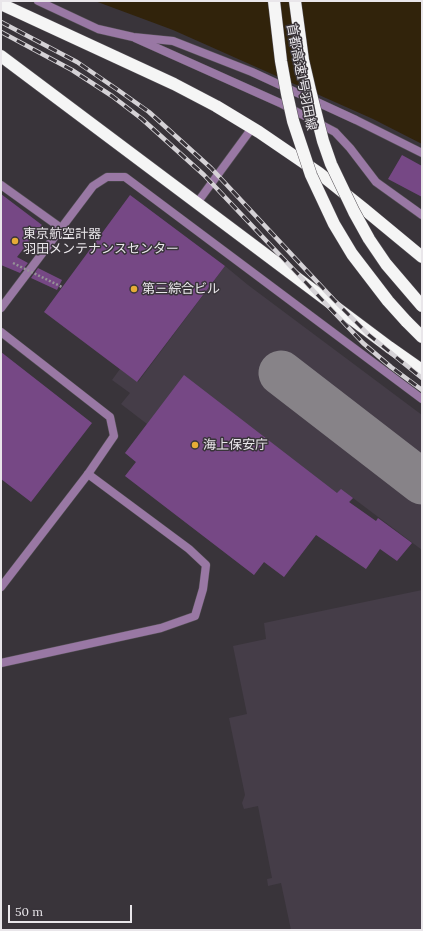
<!DOCTYPE html>
<html>
<head>
<meta charset="utf-8">
<style>
	body { margin:0 }
	#map { position:relative; width:423px; height:931px; overflow:hidden; background:#39343a; font-family:Lora,serif }
	canvas { display:block }
	.frame { position:absolute; inset:0; border:2px solid #e9e6ea; pointer-events:none }
	.scale { position:absolute; left:8px; top:905px; width:124px; height:18px; box-sizing:border-box; border:2px solid #e9e6ea; border-top:0; padding-left:5px; font-size:12px; line-height:14px; white-space:nowrap; color:#e9e6ea; -webkit-text-stroke:3px #39343a; paint-order:stroke }
</style>
</head>
<body>
<div id="map">
<canvas width="423" height="931"></canvas>
<div class="frame"></div>
<div class="scale">50 m</div>
</div>
<script>
const context = document.querySelector('canvas').getContext('2d');
context.lineJoin = 'round';
function fillPath(path, color) { context.fillStyle = color; context.fill(path, 'evenodd'); }
const shape = rows => new Path2D(rows.map(r => 'M' + r).join(''));
function strokePath(path, color, width, dash) { context.strokeStyle = color; context.lineWidth = width; context.lineCap = dash ? 'butt' : 'round'; context.setLineDash(dash || []); context.stroke(path); }
function write(font, color, halo, rows, align = 'center') {
  context.font = font + ' Lora,"Noto Sans JP",serif'; context.lineWidth = 3; context.setLineDash([]); context.textBaseline = 'middle'; context.strokeStyle = halo; context.fillStyle = color; for (const [text, x, y, turn = 0] of rows) {
    context.save(); context.translate(x, y); context.rotate((+turn || 0) * Math.PI / 180); context.textAlign = isNaN(turn) ? turn : align; if (halo) context.strokeText(text, 0, 0); context.fillText(text, 0, 0); context.restore();
  }
}
const built = shape([
	[225,266,248,285,422,415,422,550,353,498,347,506,341,502,284,577,264,562,254,575,125,476,136,462,125,453,147,424,121,404,130,393,112,380,120,369,138,382],
	[422,590,422,930,291,930,281,883,268,886,267,879,272,878,258,806,244,809,242,803,245,795,229,718,247,714,233,646,266,639,264,623]
]);
const water = shape([
	[95,1,422,1,422,144,373,119,173,30]
]);
const taxiway = shape([
	[281,373,422,482]
]);
const building = shape([
	[402,155,422,166,422,197,388,179],
	[1,194,42,225,17,257,28,263,20,273,1,265],
	[130,195,225,266,137,382,44,312],
	[38,268,62,280,57,290,31,278],
	[1,352,92,423,31,502,1,479],
	[184,375,337,493,341,489,353,498,349,502,376,521,378,518,412,543,397,561,380,549,366,569,316,535,284,577,264,562,254,575,125,476,136,462,125,453]
]);
const service = shape([
	[135,38,280,103,335,132,350,148,376,182,422,215],
	[197,203,252,128]
]);
const minor = shape([
	[38,1,98,29,133,37,173,41,252,72,356,120,422,153],
	[1,185,61,228],
	[1,663,161,628,195,616,203,589,206,565,189,549,88,474]
]);
const tertiary = shape([
	[1,308,93,186,107,177,125,177,422,399],
	[1,332,110,417,114,436,88,474,1,587]
]);
const motorway = shape([
	[1,4,174,84,216,106,259,132,319,173,364,209,422,257],
	[1,56,389,347,422,370],
	[406,321,422,337]
]);
const rail = shape([
	[1,22,77,62,118,90,149,112,211,168,334,300,369,335,422,378],
	[1,32,72,70,112,96,142,119,204,175,363,343,391,367,422,390]
]);
const pathBridge = shape([
	[13,263,62,287]
]);
const motorwayBridge = shape([
	[274,1,281,61,287,94,293,121,311,175,334,224,352,254,388,301,406,321],
	[295,1,303,60,310,90,323,141,331,164,354,212,369,239,386,264,422,306]
]);
const markers = [
	[15,241,4,"#e6ac36"],
	[134,289,4,"#e6ac36"],
	[195,445,4,"#e6ac36"]
];
const streetNames = [
	["首都高速1号羽田線",301,77,79]
];
const poiNames = [
	["東京航空計器",23,234],
	["羽田メンテナンスセンター",23,249],
	["第三綜合ビル",142,289],
	["海上保安庁",203,445]
];
fillPath(built, '#453d48');
fillPath(water, '#31230b');
strokePath(taxiway, '#878388', 45);
fillPath(building, '#764885');
strokePath(service, '#555056', 9);
strokePath(minor, '#555056', 9);
strokePath(tertiary, '#555056', 9);
strokePath(motorway, '#555056', 13);
strokePath(service, '#9978a4', 8);
strokePath(minor, '#9978a4', 8);
strokePath(tertiary, '#9978a4', 8);
strokePath(motorway, '#f5f5f5', 12);
strokePath(rail, '#d5d2d6', 4.5);
strokePath(rail, '#39343a', 3, [9]);
strokePath(motorwayBridge, '#555056', 13, []);
strokePath(pathBridge, '#969297', 2.5, [2, 2]);
strokePath(motorwayBridge, '#f5f5f5', 12);
for (const [x, y, r, color] of markers) { const dot = new Path2D(); dot.arc(x, y, r, 0, 2 * Math.PI); context.fillStyle = color; context.fill(dot); strokePath(dot, '#39343a', 1.5); }
write('13px', '#e9e6ea', '#39343a', streetNames);
write('13px', '#e9e6ea', '#39343a', poiNames, 'left');
</script>
</body>
</html>
